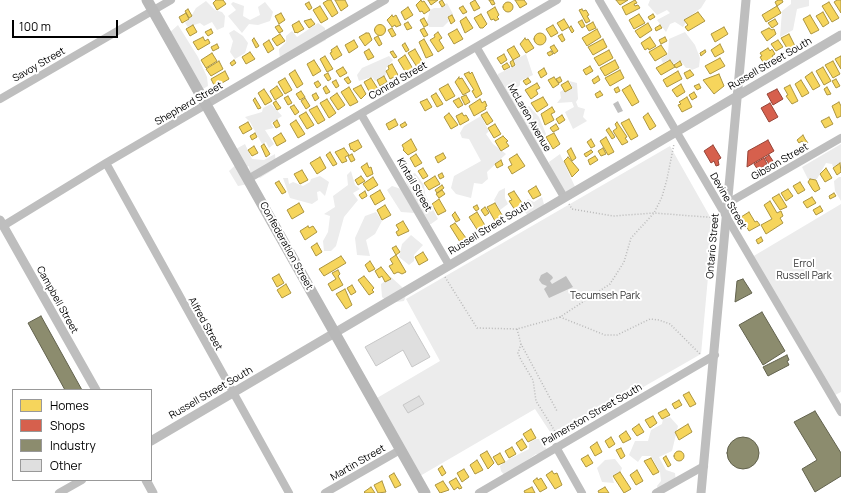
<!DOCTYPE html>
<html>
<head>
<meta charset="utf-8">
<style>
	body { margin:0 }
	#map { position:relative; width:841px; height:493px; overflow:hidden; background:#fff; font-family:Manrope,sans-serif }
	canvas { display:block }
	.legend { position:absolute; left:12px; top:389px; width:140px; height:92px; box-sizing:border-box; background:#fff; border:1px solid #999; margin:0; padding:5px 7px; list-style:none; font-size:12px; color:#000 }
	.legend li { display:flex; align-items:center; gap:8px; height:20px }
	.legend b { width:20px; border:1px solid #999 }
	.scale { position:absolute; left:12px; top:20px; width:106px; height:18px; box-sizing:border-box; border:2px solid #000; border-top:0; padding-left:5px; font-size:12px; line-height:14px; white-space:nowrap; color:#000; -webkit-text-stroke:3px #fff; paint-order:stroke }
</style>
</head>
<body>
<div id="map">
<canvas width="841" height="493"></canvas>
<ul class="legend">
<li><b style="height:11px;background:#f6d55c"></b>Homes</li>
<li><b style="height:11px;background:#d6604d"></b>Shops</li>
<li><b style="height:11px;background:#8c8c6e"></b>Industry</li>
<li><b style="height:11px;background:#dfdfdf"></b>Other</li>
</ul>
<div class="scale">100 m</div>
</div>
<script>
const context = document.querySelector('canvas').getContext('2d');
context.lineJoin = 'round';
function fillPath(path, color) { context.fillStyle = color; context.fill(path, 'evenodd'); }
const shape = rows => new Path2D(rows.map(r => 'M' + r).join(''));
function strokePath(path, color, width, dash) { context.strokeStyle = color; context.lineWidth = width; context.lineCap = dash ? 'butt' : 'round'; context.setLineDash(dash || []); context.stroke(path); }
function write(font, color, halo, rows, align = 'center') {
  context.font = font + ' Manrope,sans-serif'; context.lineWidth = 4; context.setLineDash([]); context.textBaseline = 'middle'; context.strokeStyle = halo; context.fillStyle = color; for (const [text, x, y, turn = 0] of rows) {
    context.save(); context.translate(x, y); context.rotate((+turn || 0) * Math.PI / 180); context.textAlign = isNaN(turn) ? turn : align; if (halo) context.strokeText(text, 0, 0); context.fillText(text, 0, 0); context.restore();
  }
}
const green = shape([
	[650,0,706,0,701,8,686,19,685,24,683,27,675,22,670,24,666,32,657,20,670,13,667,10,657,15,648,5],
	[791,0,809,0,809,6,797,9,793,30,780,37,782,11,791,4],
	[206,1,215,10,222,12,225,16,224,27,217,30,212,22,204,26,200,23,188,27,185,23,190,18,196,8],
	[233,2,244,6,243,16,250,20,260,15,258,7,265,2,273,12,270,21,258,25,249,24,242,33,228,16,236,10,231,4],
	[447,3,453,14,447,17,449,21,443,27,429,27,427,22,430,10,434,8,440,8],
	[318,23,325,28,326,40,286,62,280,59,279,49,286,42,286,36,292,31,297,37],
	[178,25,198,57,207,77,208,86,201,90,168,34],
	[234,30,243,36,248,43,245,53,235,59,230,52,233,41,229,33],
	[685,32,695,45,700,58,699,67,692,70,690,68,686,68,680,60,673,64,670,59,663,63,661,59,668,54,669,39],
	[526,54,533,75,520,81,520,85,515,90,519,106,513,108,497,78,498,74,516,65,514,60],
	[389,56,393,60,386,68,386,75,375,81,372,77,359,81,357,75,362,68],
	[569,81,577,83,578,99,576,102,578,107,585,109,583,117,587,121,573,129,565,112,574,107,572,102,557,103,561,98,560,92,563,90,565,92,573,88],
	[271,104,282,116,271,123,274,128,265,130,274,144,269,148,266,142,262,144,250,122,245,117,262,112,263,108],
	[529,106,539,117,546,134,543,139,547,149,543,153,539,151,519,112],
	[481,116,489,131,486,134,493,144,506,154,487,172,488,179,482,184,474,183,471,198,456,194,451,188,454,176,481,161,469,139,462,138,460,133,464,126],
	[245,144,252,159,264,160,275,154,276,168,260,178,250,172,249,166,245,168,248,184,238,186,229,171,240,161,236,149],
	[841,144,841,164,840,163,833,167,832,164,826,163,817,179,808,179,802,167],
	[670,146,713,222,701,354,554,438,535,409,420,476,377,398,440,361,406,299],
	[560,154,576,189,566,194,552,173,549,162],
	[351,171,355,185,360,189,353,193,358,200,344,217,336,246,331,251,324,251,323,241,328,232,330,216,324,214,335,207,333,196,348,185,347,175],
	[415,173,424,185,425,194,438,219,431,224,423,223,423,214,420,207,415,213,401,212,387,190,392,186,404,190,408,188,405,177],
	[320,176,329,182,325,196,320,191,317,192,318,200,312,204,290,198,283,178,288,178,289,184,293,182,303,186,310,182,311,179],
	[839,177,841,177,841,201,835,191,834,181],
	[505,188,505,198,508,204,500,210,494,200,499,191],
	[542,197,545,208,529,217,521,207,528,199,534,202],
	[841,204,841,392,835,395,752,257],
	[376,212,382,221,375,234,366,240,370,256,357,255,355,238,365,216],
	[411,235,423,245,414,255,414,261,409,265,399,257,402,244],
	[391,277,402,287,406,295,404,301,389,303,382,297,381,284],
	[670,417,678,426,672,451,659,457,666,470,675,473,676,483,658,489,657,486,661,481,660,472,651,456,642,456,638,462,629,455,635,441,648,441,651,430,662,424,663,419],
	[536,439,543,439,548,454,542,457,536,454,505,476,501,471,500,466,509,459,529,449,529,443],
	[615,459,622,468,621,471,612,476,614,483,602,482,597,468,605,460]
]);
const water = shape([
	[618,101,623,111,618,113,613,104],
	[547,272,552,276,553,278,550,281,552,284,566,276,573,287,549,298,544,289,547,286,542,284,539,280,541,275]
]);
const homes = shape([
	[216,0,223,0,226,4,217,10,213,3,216,0],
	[328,0,331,0,338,13,332,17,323,3,328,0],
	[335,0,345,0,348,6,341,11,335,0],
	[421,0,422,2,424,1,430,10,424,14,422,11,420,12,416,5,421,0],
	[428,0,438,0,431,5,428,0],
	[442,0,445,5,442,7,439,2,442,0],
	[475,0,480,8,474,11,470,3,475,0],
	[489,0,493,0,495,4,492,5,489,0],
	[515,0,524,0,527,4,520,8,515,0],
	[616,0,628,0,620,5,616,0],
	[635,0,637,3,634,4,635,6,638,5,640,8,626,15,622,7,635,0],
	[778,0,782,0,783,2,777,6,775,2,778,0],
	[837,0,841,0,841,13,834,2,837,0],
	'503 7a5 5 0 1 1 10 0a5 5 0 1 1-10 0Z',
	[309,2,312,8,309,10,305,4,309,2],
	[829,2,839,18,832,22,822,6,829,2],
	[320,6,328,19,321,23,313,10,320,6],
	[463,6,467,12,463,14,459,8,463,6],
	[777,6,781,13,766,22,762,15,777,6],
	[408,7,413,15,405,20,401,12,408,7],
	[495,7,499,15,497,17,499,19,495,21,494,19,491,20,487,12,495,7],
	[188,9,192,16,189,18,185,11,188,9],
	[582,9,583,11,586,10,589,15,587,16,590,21,586,23,579,10,582,9],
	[698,12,705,21,688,31,685,27,688,25,684,20,698,12],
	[823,12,829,23,823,27,816,16,823,12],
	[186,13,189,19,182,23,179,17,186,13],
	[281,13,285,20,279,24,275,16,281,13],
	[481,14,487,24,483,28,480,28,474,18,481,14],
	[639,14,645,23,634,29,629,20,639,14],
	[653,14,655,17,650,20,648,17,653,14],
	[392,15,393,17,396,15,401,25,396,27,395,25,392,27,387,20,392,15],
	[452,15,455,21,451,24,448,17,452,15],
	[810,15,819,30,811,34,803,19,810,15],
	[466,17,473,28,465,33,460,21,466,17],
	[424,18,428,25,424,27,420,20,424,18],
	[311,19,315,24,309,28,304,21,311,19],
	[564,19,569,27,562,31,557,23,564,19],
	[775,19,778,24,772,28,768,23,775,19],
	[582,20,585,26,582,28,578,22,582,20],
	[299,21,304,29,297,33,296,32,295,33,292,25,299,21],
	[408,22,412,28,407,30,404,24,408,22],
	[593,22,596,28,589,31,586,26,593,22],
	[648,23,652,30,640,38,635,31,648,23],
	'374.5 30a5.5 5.5 0 1 1 11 0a5.5 5.5 0 1 1-11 0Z',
	[193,25,197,32,190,36,186,29,193,25],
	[279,25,283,31,279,33,275,27,279,25],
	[553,25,558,33,551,37,546,29,553,25],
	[660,25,662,28,656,31,655,28,660,25],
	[571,26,574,31,572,33,569,28,571,26],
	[724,27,728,34,715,42,711,34,724,27],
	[392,28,396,35,392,37,388,30,392,28],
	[424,28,428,35,424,37,420,30,424,28],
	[769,28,772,30,774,29,776,34,767,41,761,32,769,28],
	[211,29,213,33,208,36,205,32,211,29],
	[457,29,463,39,454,44,448,34,457,29],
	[597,29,601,37,587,46,582,38,597,29],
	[438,32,442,38,439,40,444,48,438,52,430,40,435,37,434,35,438,32],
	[366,33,369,33,372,40,365,46,359,37,366,33],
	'534 39a6 6 0 1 1 12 0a6 6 0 1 1-12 0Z',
	[280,34,285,41,277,46,272,39,280,34],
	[562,34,565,40,562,42,558,36,562,34],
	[789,34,795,46,788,50,781,38,789,34],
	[378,36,382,44,379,46,374,38,378,36],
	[203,37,205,41,208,39,210,43,198,50,193,42,203,37],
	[650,37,656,46,649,50,648,48,645,50,641,43,650,37],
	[665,37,667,41,661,44,659,40,665,37],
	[254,38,259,46,256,48,252,40,254,38],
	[525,38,526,40,528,39,534,48,526,53,520,44,525,38],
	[424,39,433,55,426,58,419,42,424,39],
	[603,39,607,47,593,55,588,47,603,39],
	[269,40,274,49,268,53,263,44,269,40],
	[354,40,358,47,349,53,345,45,354,40],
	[778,40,783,47,776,51,771,44,778,40],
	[405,43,409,50,406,52,402,45,405,43],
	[217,44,219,48,213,51,211,47,217,44],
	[720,44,724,52,715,57,711,50,720,44],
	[554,45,558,51,554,54,550,47,554,45],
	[661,45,667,54,655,61,649,52,661,45],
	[337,46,342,55,334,60,330,53,332,52,331,50,337,46],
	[514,46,520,56,513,60,507,50,514,46],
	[768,48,770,51,772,49,775,54,772,56,773,58,763,62,760,57,762,56,760,53,768,48],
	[369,49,374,57,368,60,364,52,369,49],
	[415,49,423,63,417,67,408,53,415,49],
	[609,50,613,58,599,66,594,58,609,50],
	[705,50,706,52,701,56,700,53,705,50],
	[393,51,397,57,394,58,390,52,393,51],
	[551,51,553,54,549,56,547,53,551,51],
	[250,52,255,59,246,64,242,57,250,52],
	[212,53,217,61,206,68,201,60,212,53],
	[504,54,507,60,501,64,497,58,504,54],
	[405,55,413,69,406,73,398,60,405,55],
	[325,56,333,69,327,72,320,59,325,56],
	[841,56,841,69,835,59,841,56],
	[720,58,725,66,710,74,705,66,720,58],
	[234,60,236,63,232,66,230,63,234,60],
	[314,60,321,71,313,76,307,64,314,60],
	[513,60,515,65,512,67,510,62,513,60],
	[615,60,619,68,605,76,600,68,615,60],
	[670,60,675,67,661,75,656,68,670,60],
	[219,61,223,69,211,76,206,69,219,61],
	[680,61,682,65,676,68,674,65,680,61],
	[833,61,840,74,833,78,825,65,833,61],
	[507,63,510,67,504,70,502,66,507,63],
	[392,64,398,75,390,79,386,71,389,69,388,66,392,64],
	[590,66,593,71,586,75,583,70,590,66],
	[343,67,347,73,340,77,336,71,343,67],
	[823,67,831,81,824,85,816,71,823,67],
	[544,68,547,74,541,78,538,72,544,68],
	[295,70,303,84,297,88,289,74,295,70],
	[620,70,624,78,610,86,605,78,620,70],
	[690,70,694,75,687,79,684,73,690,70],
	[225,71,229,79,215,87,211,79,225,71],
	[678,71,682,79,667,87,663,80,678,71],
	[469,72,470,74,472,72,482,94,476,98,472,91,474,90,464,74,469,72],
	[812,72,820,86,813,90,805,77,812,72],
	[328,73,331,79,328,81,324,75,328,73],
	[719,74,724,86,714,94,703,80,719,74],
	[384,76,387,82,380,86,377,80,384,76],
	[598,76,600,80,594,84,592,80,598,76],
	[348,77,351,82,348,84,344,79,348,77],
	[459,77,459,79,462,78,470,91,463,95,455,82,459,77],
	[554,77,559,84,553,88,548,80,554,77],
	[560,77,562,81,559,83,556,79,560,77],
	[285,78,292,90,285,94,278,82,285,78],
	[371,78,378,89,370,93,364,82,371,78],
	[528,78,531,82,526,85,523,81,528,78],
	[836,79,840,86,836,88,832,81,836,79],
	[336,80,339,86,336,88,332,82,336,80],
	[801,80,809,93,802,97,795,84,801,80],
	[318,81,321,85,317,88,314,83,318,81],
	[568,81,572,88,565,92,561,85,568,81],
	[537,83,540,88,536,90,538,94,531,99,525,90,537,83],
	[448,84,455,96,446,101,439,89,448,84],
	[681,84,685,92,677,97,672,90,681,84],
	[699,84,701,88,697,90,694,86,699,84],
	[361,85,366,94,361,99,353,89,361,85],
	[630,85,639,102,632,106,622,90,630,85],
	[790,85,798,101,792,104,786,96,788,95,784,88,790,85],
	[277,86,283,95,275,100,270,91,277,86],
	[326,86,330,92,326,94,323,88,326,86],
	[349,87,358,102,350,106,341,92,349,87],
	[618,87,620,91,616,93,614,89,618,87],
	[827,87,831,94,827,95,824,89,827,87],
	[264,89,272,101,265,105,258,93,264,89],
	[301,91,305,97,300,100,296,94,301,91],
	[600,91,603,95,597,98,595,94,600,91],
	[694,92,697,97,692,100,689,95,694,92],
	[316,93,319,98,315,101,312,95,316,93],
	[337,93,345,105,338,110,330,98,337,93],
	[436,93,443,104,437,107,431,96,436,93],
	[466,95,470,102,465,105,461,97,466,95],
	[288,96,292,103,288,105,284,98,288,96],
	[543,97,548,105,537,112,531,103,543,97],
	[687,97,692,107,682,112,678,105,681,104,679,102,687,97],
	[255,98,261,108,258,109,253,100,255,98],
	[305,98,310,106,306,109,301,101,305,98],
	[459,98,463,105,458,108,453,101,459,98],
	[327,99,336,113,329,118,320,103,327,99],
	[427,99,432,107,425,111,420,102,427,99],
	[480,99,482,103,485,101,487,106,485,107,486,109,474,116,469,106,480,99],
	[276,101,281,108,277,110,273,103,276,101],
	[839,102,841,106,841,116,837,118,832,106,839,102],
	[294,105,299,112,295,115,290,107,294,105],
	[317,106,325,120,318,124,309,110,317,106],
	[552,107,555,112,551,114,554,120,545,125,541,114,552,107],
	[306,112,314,125,307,129,299,116,306,112],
	[487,112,493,121,487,125,481,115,487,112],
	[449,113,458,125,451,129,444,117,449,113],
	[462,113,464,116,466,115,469,120,460,125,456,116,462,113],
	[648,113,656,126,650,130,643,117,648,113],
	[562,115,565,120,559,124,556,119,562,115],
	[829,117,833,124,825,128,821,121,829,117],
	[395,119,398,125,389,130,386,124,395,119],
	[629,119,638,136,631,140,621,123,629,119],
	[277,120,280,126,276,128,273,123,277,120],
	[296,120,305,134,298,138,290,124,296,120],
	[248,122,252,129,243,134,239,127,248,122],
	[405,122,407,125,402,128,400,125,405,122],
	[617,122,627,137,625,138,628,142,622,145,613,131,617,128,615,124,617,122],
	[495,124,501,134,494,138,488,128,495,124],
	[556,124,559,129,553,132,550,128,556,124],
	[609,128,615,137,612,139,606,130,609,128],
	[255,133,257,137,252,140,250,136,255,133],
	[281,133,286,141,277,146,273,138,281,133],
	[554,133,560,144,553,149,546,137,554,133],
	[803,135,805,139,808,143,804,144,802,141,799,143,797,140,803,135],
	[503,136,508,141,506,142,509,146,501,151,495,141,503,136],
	[606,137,614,152,608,155,600,141,606,137],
	[411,139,417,150,408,155,403,150,404,149,402,145,411,139],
	[591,139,595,146,591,148,587,142,591,139],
	[358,140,362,147,354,152,352,149,351,150,349,144,358,140],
	[264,144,270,154,266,157,261,146,264,144],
	[254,146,258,153,252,156,248,150,254,146],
	[344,148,349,155,345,157,347,161,342,163,335,152,344,148],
	[571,148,576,158,572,161,567,151,571,148],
	[603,148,606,154,601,156,598,151,603,148],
	[591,150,593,152,586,157,584,154,591,150],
	[330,152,337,164,333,166,326,155,330,152],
	[443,153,446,158,438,163,435,157,443,153],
	[352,154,355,160,351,162,348,156,352,154],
	[416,154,422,163,415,167,410,158,416,154],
	[517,154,525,166,512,174,508,167,512,165,509,159,517,154],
	[595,156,598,160,590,165,588,160,595,156],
	[320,157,326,168,317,174,310,163,320,157],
	[568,157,579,170,572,177,564,161,568,157],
	[501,160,503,165,497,168,495,164,501,160],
	[367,163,369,168,371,167,373,174,367,177,361,167,367,163],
	[840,163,841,172,837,175,833,168,840,163],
	[423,168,428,176,423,179,418,171,423,168],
	[826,168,832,178,825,182,820,174,826,168],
	[302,170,308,180,300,184,294,174,302,170],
	[442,173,444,177,440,179,438,175,442,173],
	[361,176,365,181,358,185,355,180,361,176],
	[435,176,440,184,429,190,424,183,435,176],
	[373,177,378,185,368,191,363,184,373,177],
	[810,179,816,180,820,189,815,192,813,190,808,182,810,179],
	[279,181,286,192,282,194,275,183,279,181],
	[800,182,805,190,798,194,793,186,800,182],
	[442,185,444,188,437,193,435,190,442,185],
	[536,186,541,195,533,199,528,191,536,186],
	[788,189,793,196,786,201,781,193,788,189],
	[380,190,385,199,375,205,370,196,380,190],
	[442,190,445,194,439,198,436,194,442,190],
	[365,191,367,196,362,199,359,195,365,191],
	[514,191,522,203,515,210,509,201,512,200,508,194,514,191],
	[834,193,836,196,830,199,829,196,834,193],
	[779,194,787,207,780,210,772,198,779,194],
	[812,197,816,203,807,208,803,202,812,197],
	[439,199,446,211,438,215,432,204,439,199],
	[770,201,777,213,781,211,783,216,780,218,783,223,766,234,761,225,772,219,764,205,770,201],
	[299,203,304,212,292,219,287,210,299,203],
	[495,203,502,215,495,221,487,207,495,203],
	[385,205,391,215,382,220,377,210,385,205],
	[477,205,479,209,476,211,473,207,477,205],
	[820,206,823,211,816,215,813,210,820,206],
	[485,207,489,213,485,216,481,210,485,207],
	[455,212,460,220,456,222,452,215,455,212],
	[477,212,486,227,478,231,469,217,477,212],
	[749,212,755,222,757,221,760,225,749,231,741,217,749,212],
	[403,221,409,231,398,236,396,232,399,230,396,225,403,221],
	[455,223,466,238,460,242,450,226,455,223],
	[308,226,309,228,313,226,317,232,305,240,300,231,308,226],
	[761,237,763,241,758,244,756,240,761,237],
	[317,243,322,252,316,256,311,247,317,243],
	[396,246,400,252,396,255,392,248,396,246],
	[423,252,428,260,419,265,415,257,423,252],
	[396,255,406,272,402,274,398,272,394,274,389,266,393,264,390,259,396,255],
	[341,256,346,263,324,276,319,269,341,256],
	[370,261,375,269,369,272,365,265,370,261],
	[381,267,391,279,385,282,382,276,379,278,375,271,381,267],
	[338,270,340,274,338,276,343,285,332,291,328,284,336,279,332,273,338,270],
	[279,274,284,283,277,287,272,278,279,274],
	[364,276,374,288,372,290,374,292,369,295,358,280,364,276],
	[286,284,291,293,282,298,277,290,286,284],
	[352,285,356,292,351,295,347,288,352,285],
	[345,289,352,305,346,309,336,294,345,289],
	[689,392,696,404,690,407,683,395,689,392],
	[679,400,682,405,675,409,672,404,679,400],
	[666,409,670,415,662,419,658,413,666,409],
	[653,416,657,423,650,428,645,420,653,416],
	[639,424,644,432,637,436,632,429,639,424],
	[688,424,692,432,679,440,675,432,688,424],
	[531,429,536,438,528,442,523,434,531,429],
	[626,431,631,439,623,443,619,436,626,431],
	[611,437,615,444,609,448,605,441,611,437],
	[522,439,527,447,521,451,516,443,522,439],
	[597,442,602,452,595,456,590,447,597,442],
	[512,447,516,454,509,458,505,451,512,447],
	[621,448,625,456,621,459,616,450,621,448],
	'674 456a5 5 0 1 1 10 0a5 5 0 1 1-10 0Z',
	[487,451,494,463,488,469,480,455,487,451],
	[500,453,505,462,498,465,493,457,500,453],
	[588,455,593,463,586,467,581,459,588,455],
	[666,456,671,465,668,467,663,458,666,456],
	[651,458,659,472,653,475,644,461,651,458],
	[477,460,483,470,475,474,470,465,477,460],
	[442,466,446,473,442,476,438,469,442,466],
	[464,469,469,477,462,482,457,473,464,469],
	[637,470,643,481,636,485,630,475,637,470],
	[552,471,554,474,557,473,562,485,555,489,546,475,552,471],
	[620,472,631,489,624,493,613,476,620,472],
	[394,473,401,485,395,488,389,476,394,473],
	[456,478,462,488,459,489,458,487,454,490,449,482,456,478],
	[537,478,538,480,541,478,547,488,540,492,533,481,537,478],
	[382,481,386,492,378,493,374,485,382,481],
	[443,481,449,490,440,493,435,485,443,481],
	[371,487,375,493,365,493,364,492,371,487],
	[532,487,535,493,525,493,524,491,532,487],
	[605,487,609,493,599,493,598,491,605,487]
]);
const shops = shape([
	[777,89,783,99,773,105,767,94,777,89],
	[770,103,778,117,769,122,761,108,770,103],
	[768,140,774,151,747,167,748,151,768,140],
	[713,145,721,158,718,160,719,165,716,166,714,161,711,163,704,151,713,145],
	[769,155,773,161,769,164,765,158,769,155],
	[764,158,767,164,758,170,754,164,764,158]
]);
const industry = shape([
	[743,279,752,293,735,302,737,281,743,279],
	[762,312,785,351,763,365,739,325,762,312],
	[41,316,82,390,65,390,28,323,41,316],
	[787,355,789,360,787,361,789,365,768,376,763,367,787,355],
	[815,411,841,453,841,476,815,492,802,469,817,460,794,422,815,411],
	'727 453a16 16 0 1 1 32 0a16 16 0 1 1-32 0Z'
]);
const building = shape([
	[410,322,430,357,412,367,403,350,376,366,365,347,410,322],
	[419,396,424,404,408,413,403,405,419,396]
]);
const path = shape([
	[569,204,572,209,613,216,654,213,719,218],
	[445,277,477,328,517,329,560,317,610,284,624,262,631,238,654,213,662,197,667,179,674,144],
	[560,317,605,335,617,335,650,319,659,320,670,324,701,355],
	[517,329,521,344,557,411],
	[521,344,518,353,521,360,533,380,536,401,558,436]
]);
const minor = shape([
	[599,0,841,412],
	[477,48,564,197],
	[0,99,171,0],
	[361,114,449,265],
	[106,163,289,493],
	[248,179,557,0],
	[728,203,841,138],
	[3,226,106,163,385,0],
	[556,447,582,493],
	[59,493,82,480],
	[325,493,400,450],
	[479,493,715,355],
	[656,493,704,466]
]);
const tertiary = shape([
	[0,220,96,390],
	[151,441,841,35],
	[146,480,153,493],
	[701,493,746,0]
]);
const secondary = shape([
	[147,0,425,493]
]);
const streetNames = [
	["Russell Street South",770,64,-30],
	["Savoy Street",39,65,-30],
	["Conrad Street",398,81,-30],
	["Shepherd Street",189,104,-30],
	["McLaren Avenue",529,118,60],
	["Gibson Street",780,162,-30],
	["Kintail Street",414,185,60],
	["Devine Street",728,201,60],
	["Russell Street South",490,228,-31],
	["Confederation Street",286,246,61],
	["Ontario Street",713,246,-85],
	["Campbell Street",57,300,61],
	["Alfred Street",205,324,61],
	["Russell Street South",211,393,-30],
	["Palmerston Street South",592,415,-30],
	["Martin Street",358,463,-30]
];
const parkNames = [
	["Errol",804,264],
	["Russell Park",804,276],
	["Tecumseh Park",605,296]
];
fillPath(green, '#ececec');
fillPath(water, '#bfbfbf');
fillPath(homes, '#f6d55c');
strokePath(homes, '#ac9540', 1);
fillPath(shops, '#d6604d');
strokePath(shops, '#964336', 1);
fillPath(industry, '#8c8c6e');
strokePath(industry, '#62624d', 1);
fillPath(building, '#dfdfdf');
strokePath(building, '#c7c7c7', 1);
strokePath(path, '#b9b9b9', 1.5, [1, 2]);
strokePath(minor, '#bebebe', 8);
strokePath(tertiary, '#bebebe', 9);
strokePath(secondary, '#b8b8b8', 11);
write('10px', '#000', '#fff', streetNames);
write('10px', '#333', '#fff', parkNames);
</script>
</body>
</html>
